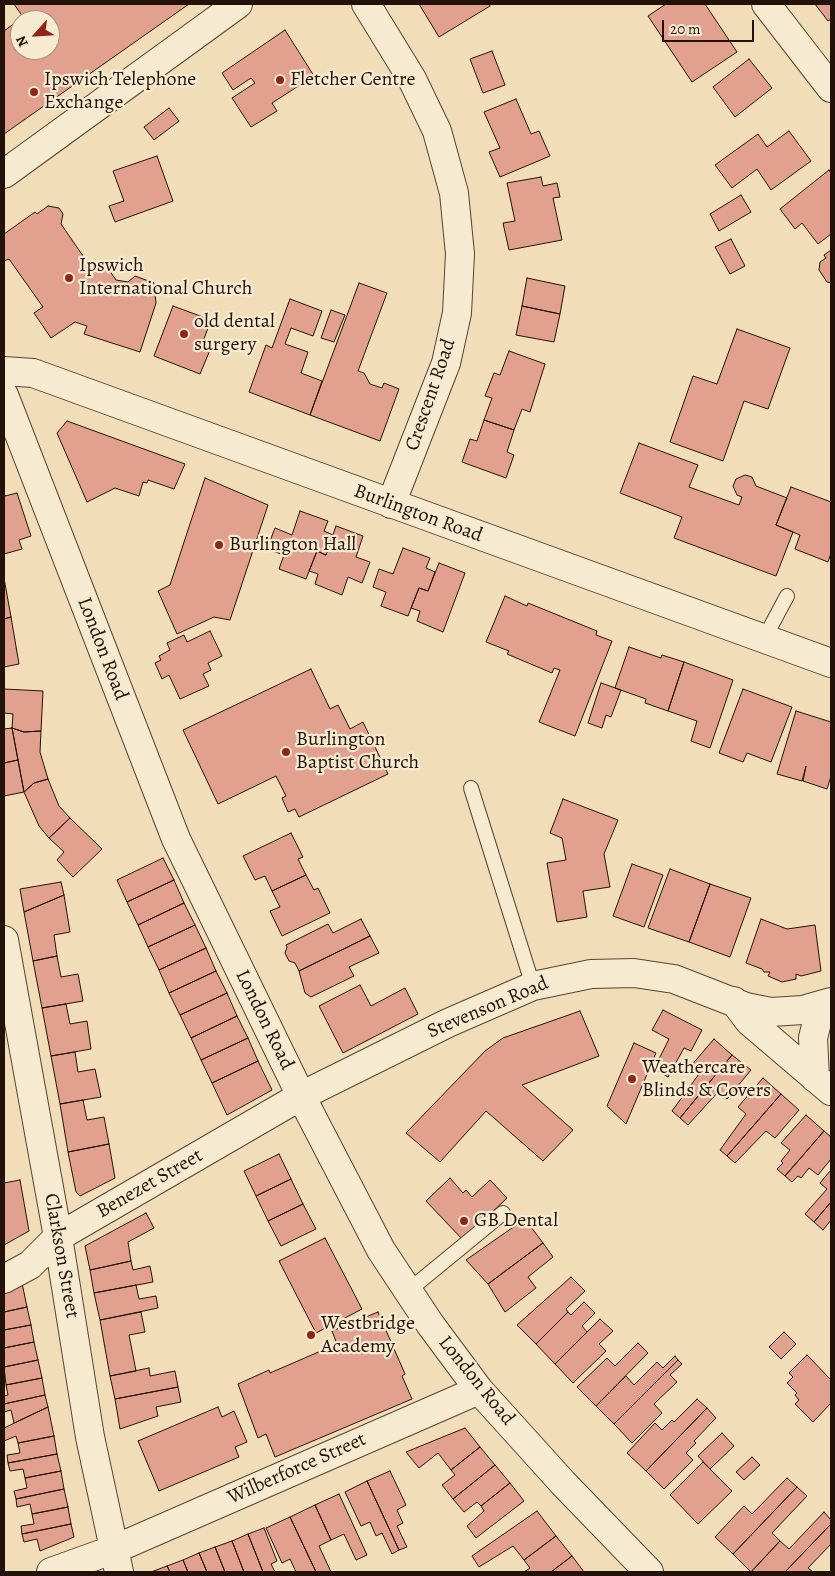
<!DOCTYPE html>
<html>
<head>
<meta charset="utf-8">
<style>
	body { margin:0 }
	#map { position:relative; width:835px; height:1576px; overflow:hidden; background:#f1deb8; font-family:Alegreya,serif }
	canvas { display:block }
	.frame { position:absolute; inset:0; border:5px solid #231209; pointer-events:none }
	.north { position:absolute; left:10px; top:10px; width:50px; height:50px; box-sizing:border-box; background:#f6ead1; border:1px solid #a29481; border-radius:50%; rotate:244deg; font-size:14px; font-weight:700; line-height:20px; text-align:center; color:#231209 }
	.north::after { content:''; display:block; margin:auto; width:18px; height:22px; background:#8f2418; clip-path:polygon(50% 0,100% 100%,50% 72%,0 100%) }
	.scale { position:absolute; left:662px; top:20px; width:92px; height:22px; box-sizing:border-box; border:2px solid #231209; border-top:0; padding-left:6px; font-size:15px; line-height:18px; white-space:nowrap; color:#231209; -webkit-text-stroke:4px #f6ead1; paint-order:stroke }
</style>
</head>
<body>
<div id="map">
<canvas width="835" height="1576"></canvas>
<div class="frame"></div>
<div class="north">N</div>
<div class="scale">20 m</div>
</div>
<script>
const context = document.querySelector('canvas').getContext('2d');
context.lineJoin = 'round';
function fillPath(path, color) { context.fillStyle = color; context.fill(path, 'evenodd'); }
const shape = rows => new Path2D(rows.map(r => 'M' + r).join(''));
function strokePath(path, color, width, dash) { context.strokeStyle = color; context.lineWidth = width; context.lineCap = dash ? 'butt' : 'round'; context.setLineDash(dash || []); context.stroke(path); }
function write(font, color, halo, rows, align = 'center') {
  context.font = font + ' Alegreya,serif'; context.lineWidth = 4.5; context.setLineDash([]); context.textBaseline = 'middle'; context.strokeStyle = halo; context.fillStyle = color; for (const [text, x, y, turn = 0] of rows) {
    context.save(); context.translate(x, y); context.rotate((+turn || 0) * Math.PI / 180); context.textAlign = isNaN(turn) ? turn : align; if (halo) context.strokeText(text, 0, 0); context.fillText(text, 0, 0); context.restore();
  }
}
const building = shape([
	[14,4,189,4,4,134,4,31,23,17,14,4],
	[20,20,50,20,50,50,20,50,20,20],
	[419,4,489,4,490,6,439,37,419,4],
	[666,4,705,4,737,52,692,82,648,16,666,4],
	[815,4,831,4,831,19,828,21,815,4],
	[285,30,314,76,272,103,277,111,251,127,232,98,255,83,251,78,233,90,222,73,285,30],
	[492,51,505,85,483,93,470,59,492,51],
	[749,59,772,88,735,117,713,87,749,59],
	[516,99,531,134,539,131,550,156,500,177,489,152,500,148,484,112,516,99],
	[169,108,179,121,154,140,144,127,169,108],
	[789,131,811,161,771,190,757,169,732,188,715,165,758,134,767,147,789,131],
	[157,156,173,201,115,222,109,206,124,201,113,171,157,156],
	[829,170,831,173,831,234,818,244,802,223,795,229,780,209,829,170],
	[541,177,543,186,557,183,560,197,553,198,562,240,509,250,503,223,515,221,507,183,541,177],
	[741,195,751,212,719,231,710,214,741,195],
	[48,206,59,208,63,214,61,224,92,269,103,261,116,280,128,282,135,276,154,283,156,303,140,352,84,334,87,326,75,322,51,338,34,313,43,307,9,259,4,261,4,234,35,212,37,214,48,206],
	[731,239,745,266,730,274,715,247,731,239],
	[831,250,831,283,827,282,819,270,820,262,826,258,824,255,831,250],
	[527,278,565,286,560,314,522,306,527,278],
	[359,283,387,293,358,371,364,373,370,384,382,388,384,383,399,389,380,441,310,415,359,283],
	[290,299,322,311,313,336,291,328,285,344,308,352,301,373,322,381,310,415,249,392,266,345,272,348,290,299],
	[173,306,211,320,201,347,210,350,200,374,154,356,173,306],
	[522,306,560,314,554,342,516,335,522,306],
	[331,310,345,315,334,342,321,338,331,310],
	[737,329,790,348,768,409,744,401,723,461,670,442,693,376,717,384,737,329],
	[509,351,545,364,530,412,522,409,514,430,484,420,492,398,485,396,494,373,500,375,509,351],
	[484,420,514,430,507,452,514,455,506,478,462,462,470,439,477,441,484,420],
	[67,421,185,464,174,489,148,480,147,483,143,482,139,496,115,488,87,502,57,433,67,421],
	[639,443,698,465,689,487,739,505,742,497,737,495,733,486,736,479,745,475,752,477,756,486,787,498,776,525,793,532,776,576,674,538,682,517,620,493,639,443],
	[205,478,268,505,230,620,214,617,177,634,158,591,170,585,205,478],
	[791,487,831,502,831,553,828,562,795,549,800,535,776,525,791,487],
	[4,493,5,496,17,493,31,536,19,540,22,549,4,554,4,493],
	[300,511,328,521,324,531,333,535,326,555,317,551,306,579,279,569,284,555,267,549,275,528,292,535,300,511],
	[336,526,363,536,356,557,370,562,362,583,348,577,342,595,315,584,318,574,309,571,317,551,326,555,336,526],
	[403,548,430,558,426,568,435,572,428,591,419,588,408,616,381,606,386,592,373,587,379,569,393,574,403,548],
	[439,563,465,573,443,632,417,621,420,611,411,608,419,588,428,591,439,563],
	[4,578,11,617,4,619,4,578],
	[505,596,527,606,528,603,597,631,596,635,612,641,575,736,539,722,560,670,554,668,552,673,507,654,509,651,486,642,505,596],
	[11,617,19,664,4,667,4,619,11,617],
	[210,631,222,656,208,663,211,670,203,674,209,686,180,699,169,675,162,679,155,663,161,660,159,656,170,650,167,643,184,635,187,642,210,631],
	[629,647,661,658,662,655,684,662,668,711,645,703,646,699,615,688,629,647],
	[684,662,733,680,710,748,691,741,697,721,668,711,684,662],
	[311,669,330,709,338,705,350,729,363,722,388,774,299,817,295,809,288,812,282,798,286,796,276,776,218,804,183,730,311,669],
	[601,683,621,690,611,717,606,715,602,728,588,723,601,683],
	[4,689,43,691,41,731,24,732,12,728,13,714,4,713,4,689],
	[743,689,792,707,771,762,747,753,743,762,719,753,743,689],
	[796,711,831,722,831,776,827,789,803,781,806,766,802,781,777,774,796,711],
	[12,728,18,760,4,763,4,729,12,728],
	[12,728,24,732,41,731,40,752,48,779,34,783,24,792,12,728],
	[18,760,24,792,4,796,4,763,18,760],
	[48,779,59,806,70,818,49,838,39,826,24,792,34,783,48,779],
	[563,799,618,820,604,854,610,887,583,891,587,917,557,922,547,863,566,860,562,838,550,833,563,799],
	[70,818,102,849,73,877,57,860,64,852,49,838,70,818],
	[291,833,303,857,298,859,306,875,272,891,265,876,255,880,243,856,291,833],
	[163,858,174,880,127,902,117,880,163,858],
	[632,864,663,875,644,927,613,916,632,864],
	[670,869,710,884,689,942,648,928,670,869],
	[306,875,314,890,318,888,330,913,282,936,270,911,280,907,272,891,306,875],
	[174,880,184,903,138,925,127,902,174,880],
	[61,882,64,895,24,912,20,889,61,882],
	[710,884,751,898,730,957,689,942,710,884],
	[64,895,70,932,54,935,57,956,33,961,24,912,64,895],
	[184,903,195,925,148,947,138,925,184,903],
	[361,919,370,936,299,971,295,963,289,961,285,953,287,947,286,945,328,924,333,933,361,919],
	[761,919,787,929,815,925,821,971,801,976,796,974,796,979,782,982,768,976,770,972,764,972,762,969,746,963,761,919],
	[195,925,206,948,159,970,148,947,195,925],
	[370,936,379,953,349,967,354,976,311,997,305,993,299,971,370,936],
	[206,948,216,971,169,993,159,970,206,948],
	[57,956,61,977,78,974,83,1001,42,1008,33,961,57,956],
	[216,971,227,993,180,1015,169,993,216,971],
	[360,985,371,1006,405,988,418,1014,343,1053,319,1006,360,985],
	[227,993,237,1016,191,1038,180,1015,227,993],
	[66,1004,70,1024,87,1021,91,1049,51,1056,42,1008,66,1004],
	[663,1010,702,1030,691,1051,684,1048,668,1077,654,1069,669,1039,652,1030,663,1010],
	[580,1011,599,1056,522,1085,573,1130,543,1161,486,1111,440,1162,406,1133,485,1051,503,1038,580,1011],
	[237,1016,248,1038,201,1060,191,1038,237,1016],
	[248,1038,258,1061,212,1083,201,1060,248,1038],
	[714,1039,732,1055,680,1118,672,1111,699,1074,690,1067,714,1039],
	[634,1043,656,1053,626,1124,607,1106,634,1043],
	[75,1052,78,1072,95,1069,101,1097,60,1104,51,1056,75,1052],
	[732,1055,751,1070,727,1099,719,1091,688,1125,680,1118,732,1055],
	[258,1061,272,1090,227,1115,212,1083,258,1061],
	[763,1078,781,1094,727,1156,720,1150,746,1114,738,1107,763,1078],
	[781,1094,799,1110,775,1138,766,1131,735,1163,727,1156,781,1094],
	[83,1100,87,1120,104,1117,109,1144,68,1152,60,1104,83,1100],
	[806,1115,824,1131,785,1176,777,1169,783,1163,781,1161,790,1150,781,1143,806,1115],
	[824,1131,831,1137,831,1159,818,1175,809,1168,801,1178,798,1176,792,1182,785,1176,824,1131],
	[109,1144,115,1178,80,1196,76,1192,68,1152,109,1144],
	[279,1154,291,1179,256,1196,244,1171,279,1154],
	[831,1170,831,1202,814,1222,805,1214,827,1189,820,1183,831,1170],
	[450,1178,463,1193,466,1190,472,1197,490,1180,507,1198,463,1240,426,1201,450,1178],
	[291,1179,303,1204,268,1221,256,1196,291,1179],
	[20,1180,29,1231,4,1245,4,1183,20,1180],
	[831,1202,831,1220,823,1230,814,1222,831,1202],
	[303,1204,316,1229,281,1246,268,1221,303,1204],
	[146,1213,154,1228,128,1242,131,1261,90,1270,85,1246,146,1213],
	[525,1219,543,1243,488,1284,466,1260,525,1219],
	[325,1238,362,1309,316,1333,279,1261,325,1238],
	[543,1243,553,1257,528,1277,536,1288,505,1312,488,1284,543,1243],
	[131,1261,133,1270,150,1266,153,1282,94,1293,90,1270,131,1261],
	[571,1277,585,1291,566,1309,568,1312,536,1344,517,1325,571,1277],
	[22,1283,27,1307,4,1312,4,1294,22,1283],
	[136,1285,139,1299,156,1296,158,1308,100,1320,94,1293,136,1285],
	[584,1302,595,1313,582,1326,587,1332,555,1364,536,1344,568,1312,571,1315,584,1302],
	[27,1307,31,1325,4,1330,4,1312,27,1307],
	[141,1312,145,1332,129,1335,136,1371,110,1376,100,1320,141,1312],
	[378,1312,405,1374,402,1376,412,1399,275,1457,266,1434,258,1438,238,1384,269,1370,270,1373,337,1344,332,1331,378,1312],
	[600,1319,613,1331,599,1344,606,1351,573,1383,555,1364,600,1319],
	[31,1325,34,1342,4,1348,4,1330,31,1325],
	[784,1332,796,1344,781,1359,769,1347,784,1332],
	[34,1342,38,1360,4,1367,4,1348,34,1342],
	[638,1343,648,1353,596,1406,577,1387,607,1358,615,1366,638,1343],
	[807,1355,831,1380,831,1403,813,1422,795,1404,799,1400,795,1395,797,1393,787,1383,793,1377,789,1373,807,1355],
	[675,1356,678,1360,614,1424,596,1406,626,1376,634,1385,657,1362,663,1368,675,1356],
	[38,1360,42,1378,6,1385,4,1367,38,1360],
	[678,1360,682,1364,670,1375,677,1382,654,1404,662,1413,632,1443,614,1424,678,1360],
	[149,1368,150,1376,175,1371,178,1387,115,1399,110,1376,149,1368],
	[42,1378,45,1395,4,1404,4,1396,8,1395,6,1385,42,1378],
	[178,1387,181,1402,156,1407,158,1416,120,1429,115,1399,178,1387],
	[45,1395,48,1407,14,1423,11,1410,4,1412,4,1404,45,1395],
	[697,1399,707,1408,646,1471,627,1453,655,1423,662,1430,672,1420,674,1422,697,1399],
	[48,1407,54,1436,18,1443,16,1436,4,1441,4,1428,48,1407],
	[218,1407,222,1417,234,1411,247,1442,235,1447,239,1457,159,1491,138,1441,218,1407],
	[707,1408,716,1418,694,1441,696,1443,686,1453,693,1460,664,1489,646,1471,707,1408],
	[465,1428,480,1447,451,1470,438,1453,419,1468,406,1452,465,1428],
	[722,1433,734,1446,710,1469,698,1456,722,1433],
	[54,1436,57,1454,8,1463,7,1455,20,1453,18,1443,54,1436],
	[480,1447,495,1465,453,1499,442,1485,455,1475,451,1470,480,1447],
	[57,1454,61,1471,25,1478,23,1469,10,1471,8,1463,57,1454],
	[752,1457,760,1465,744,1480,736,1472,752,1457],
	[703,1462,732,1491,698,1524,670,1495,703,1462],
	[495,1465,510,1483,481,1506,477,1502,464,1512,453,1499,495,1465],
	[61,1471,64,1489,16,1499,14,1491,27,1488,25,1478,61,1471],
	[390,1471,406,1505,397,1510,403,1523,397,1526,407,1547,399,1550,367,1481,390,1471],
	[787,1478,797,1487,733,1554,715,1537,744,1506,752,1514,787,1478],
	[367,1481,399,1550,392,1554,382,1533,376,1536,370,1522,361,1526,345,1492,367,1481],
	[510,1483,524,1501,476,1538,467,1526,484,1511,481,1506,510,1483],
	[797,1487,807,1496,772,1533,780,1541,751,1572,733,1554,797,1487],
	[64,1489,68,1507,32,1514,30,1504,17,1507,16,1499,64,1489],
	[339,1494,367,1555,356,1560,344,1534,331,1540,315,1505,339,1494],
	[315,1505,331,1540,319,1546,331,1572,316,1572,290,1517,315,1505],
	[68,1507,71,1524,22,1534,21,1526,34,1524,32,1514,68,1507],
	[537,1511,556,1536,524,1560,513,1546,479,1567,472,1556,537,1511],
	[824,1512,831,1520,831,1524,785,1572,751,1572,780,1541,789,1549,824,1512],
	[290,1517,316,1572,296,1572,290,1559,282,1563,266,1528,290,1517],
	[71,1524,74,1537,40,1551,37,1539,24,1542,22,1534,71,1524],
	[831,1524,831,1544,808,1568,813,1572,785,1572,831,1524],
	[264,1528,277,1561,271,1564,275,1572,263,1572,248,1534,264,1528],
	[248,1534,263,1572,244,1572,232,1541,248,1534],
	[556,1536,572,1556,551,1572,524,1572,530,1568,524,1560,556,1536],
	[232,1541,244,1572,225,1572,215,1547,232,1541],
	[215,1547,225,1572,207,1572,199,1553,215,1547],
	[199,1553,207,1572,188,1572,183,1560,199,1553],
	[572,1556,584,1572,551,1572,572,1556],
	[183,1560,188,1572,170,1572,167,1566,183,1560],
	[167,1566,170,1572,151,1572,167,1566]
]);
const lane = shape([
	[764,639,787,596],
	[471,788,533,986],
	[408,1291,503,1213]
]);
const street = shape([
	[366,4,412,79,437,131,454,193,460,254,457,313,446,363,391,504],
	[766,4,831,88],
	[4,174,238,4],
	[4,371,33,373,831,663],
	[4,395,176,839,301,1096,381,1250,430,1324,479,1390,563,1483,649,1572],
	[4,940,58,1237,90,1437,119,1572],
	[734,1001,749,1021,831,1091],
	[815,1078,813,1038,821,1006],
	[4,1279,30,1265,58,1237,301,1096,448,1023,533,986,591,974,634,973,674,979,746,1007,771,1012,803,1010,831,1002],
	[51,1572,115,1549,479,1390]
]);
const markers = [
	[280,80,5,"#8f2418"],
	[34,92,5,"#8f2418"],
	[69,278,5,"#8f2418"],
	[184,334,5,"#8f2418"],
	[219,545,5,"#8f2418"],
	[286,752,5,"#8f2418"],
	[632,1079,5,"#8f2418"],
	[464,1221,5,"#8f2418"],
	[311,1335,5,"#8f2418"]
];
const poiNames = [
	["Ipswich Telephone",44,80],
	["Exchange",44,103],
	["Fletcher Centre",290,80],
	["Ipswich",79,266],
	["International Church",79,289],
	["old dental",194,322],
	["surgery",194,345],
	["Burlington Hall",229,545],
	["Burlington",296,740],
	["Baptist Church",296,763],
	["Weathercare",642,1068],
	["Blinds & Covers",642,1091],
	["GB Dental",474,1221],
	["Westbridge",321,1324],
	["Academy",321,1347]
];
const streetNames = [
	["Crescent Road",431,395,-71],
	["Burlington Road",418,514,20],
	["London Road",102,649,69],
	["Stevenson Road",488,1008,-23],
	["London Road",264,1020,64],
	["Benezet Street",150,1184,-30],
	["Clarkson Street",61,1256,80],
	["London Road",476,1381,51],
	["Wilberforce Street",297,1469,-24]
];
fillPath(building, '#e2a18f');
strokePath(building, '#231209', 1);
strokePath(lane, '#564535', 16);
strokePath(street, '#564535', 30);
strokePath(lane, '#f6ead1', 14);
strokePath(street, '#f6ead1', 28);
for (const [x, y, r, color] of markers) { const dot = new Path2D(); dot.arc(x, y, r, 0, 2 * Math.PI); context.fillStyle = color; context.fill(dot); strokePath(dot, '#f6ead1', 2); }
write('20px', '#231209', '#f6ead1', poiNames, 'left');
write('20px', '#231209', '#f6ead1', streetNames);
</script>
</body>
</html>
